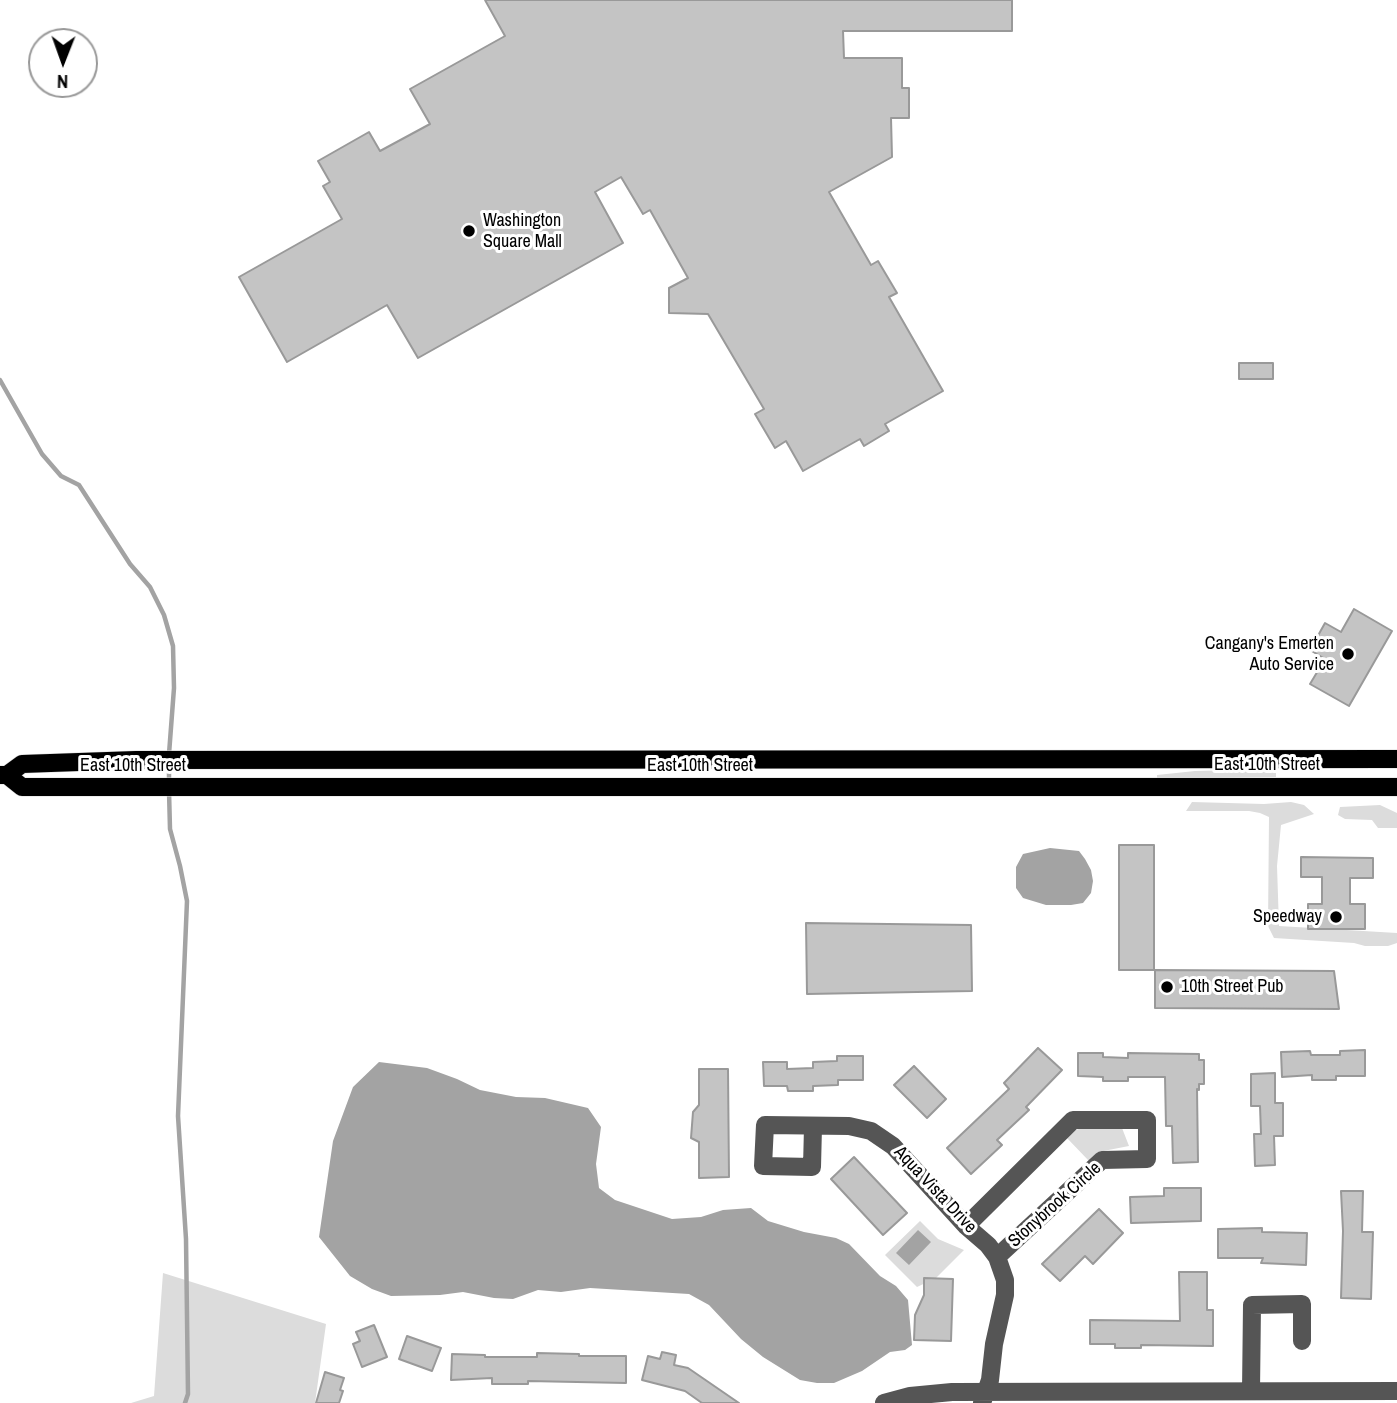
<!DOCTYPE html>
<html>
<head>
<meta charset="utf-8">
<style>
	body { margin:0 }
	#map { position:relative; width:1397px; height:1403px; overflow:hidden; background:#fff; font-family:"Archivo Narrow",sans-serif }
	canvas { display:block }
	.north { position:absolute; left:28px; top:28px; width:70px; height:70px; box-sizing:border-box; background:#fff; border:2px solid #999; border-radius:50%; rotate:181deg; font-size:19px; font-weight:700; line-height:28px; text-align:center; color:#000 }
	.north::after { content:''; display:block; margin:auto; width:24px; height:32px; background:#000; clip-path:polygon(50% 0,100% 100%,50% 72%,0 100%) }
</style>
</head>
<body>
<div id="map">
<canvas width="1397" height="1403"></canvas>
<div class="north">N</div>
</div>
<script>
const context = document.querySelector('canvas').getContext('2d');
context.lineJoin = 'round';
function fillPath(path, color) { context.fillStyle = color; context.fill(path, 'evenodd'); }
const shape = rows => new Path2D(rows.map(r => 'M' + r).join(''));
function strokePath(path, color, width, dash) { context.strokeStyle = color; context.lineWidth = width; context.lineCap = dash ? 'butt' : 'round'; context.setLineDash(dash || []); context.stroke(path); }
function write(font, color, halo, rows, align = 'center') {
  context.font = font + ' "Archivo Narrow",sans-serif'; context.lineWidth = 6; context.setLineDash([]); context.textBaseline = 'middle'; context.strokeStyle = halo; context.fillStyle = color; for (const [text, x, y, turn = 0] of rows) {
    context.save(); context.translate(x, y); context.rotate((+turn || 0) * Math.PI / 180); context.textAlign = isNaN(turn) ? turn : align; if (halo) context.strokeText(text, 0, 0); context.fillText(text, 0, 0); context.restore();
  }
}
const green = shape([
	[1276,769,1276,777,1157,779,1157,775,1195,771],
	[1192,802,1264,804,1291,802,1304,805,1314,814,1281,825,1277,866,1279,926,1397,933,1397,943,1388,946,1365,946,1354,943,1274,938,1268,926,1269,817,1260,813,1249,811,1186,811],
	[1380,805,1397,813,1397,828,1378,828,1372,820,1345,819,1338,815,1340,807],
	[1109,1120,1122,1128,1129,1146,1098,1152,1089,1161,1066,1137,1069,1132],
	[920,1221,938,1239,964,1250,936,1278,917,1287,885,1255],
	[163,1273,326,1324,315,1403,131,1403,154,1396]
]);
const water = shape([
	[1050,848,1079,851,1085,859,1091,870,1093,881,1091,893,1083,903,1071,905,1046,905,1023,898,1016,888,1016,867,1023,854],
	[379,1062,427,1068,457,1079,480,1090,516,1097,545,1098,588,1108,601,1127,596,1164,599,1188,615,1200,672,1219,701,1217,723,1210,751,1208,768,1221,804,1232,836,1238,849,1244,880,1276,896,1286,908,1300,912,1345,905,1350,890,1352,862,1371,834,1383,817,1383,800,1380,763,1357,741,1339,709,1305,689,1294,590,1288,561,1292,538,1290,513,1299,494,1298,463,1292,440,1295,391,1296,372,1289,350,1276,319,1237,333,1141,353,1087],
	[918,1230,931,1242,909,1265,896,1253]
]);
const stream = shape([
	[0,380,42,454,61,476,79,485,130,564,150,587,164,615,173,646,174,688,169,754],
	[169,763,169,782],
	[169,791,170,829,180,866,187,901,178,1116,186,1239,188,1394,185,1403]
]);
const building = shape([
	[485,0,1012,0,1012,31,843,31,844,58,902,58,902,88,909,88,909,118,891,118,892,157,829,192,871,265,878,261,897,293,889,297,943,391,885,424,889,431,864,446,860,439,803,471,786,441,775,448,755,414,764,409,708,314,669,313,669,288,688,278,650,210,643,214,621,177,595,192,623,243,418,358,387,305,287,362,239,277,342,219,323,186,330,182,318,161,369,132,380,151,430,124,410,89,505,36,485,0],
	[1239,363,1273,363,1273,379,1239,379,1239,363],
	[1354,609,1392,631,1349,706,1310,684,1325,659,1310,650,1325,623,1341,632,1354,609],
	[1119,845,1154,845,1154,970,1119,970,1119,845],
	[1301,857,1373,858,1373,878,1350,878,1350,904,1365,904,1365,929,1308,929,1308,904,1322,904,1322,877,1301,877,1301,857],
	[806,923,971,925,972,991,807,994,806,923],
	[1155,970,1334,971,1339,1009,1155,1008,1155,970],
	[1038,1048,1062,1070,1026,1107,1029,1110,997,1140,1002,1145,971,1174,947,1148,1009,1089,1004,1083,1038,1048],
	[1365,1050,1365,1076,1336,1076,1336,1080,1312,1080,1312,1075,1282,1077,1281,1052,1310,1051,1311,1055,1340,1055,1340,1051,1365,1050],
	[1078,1053,1103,1053,1103,1057,1128,1058,1128,1053,1199,1054,1199,1060,1204,1060,1204,1084,1199,1084,1199,1090,1197,1089,1198,1162,1173,1163,1172,1126,1166,1126,1165,1077,1128,1077,1128,1081,1103,1081,1103,1077,1078,1076,1078,1053],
	[837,1056,863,1056,863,1080,838,1080,838,1085,813,1086,813,1091,788,1091,787,1086,764,1086,763,1062,787,1062,787,1069,813,1068,813,1062,837,1061,837,1056],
	[914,1066,946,1099,927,1118,894,1085,914,1066],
	[699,1069,728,1069,729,1177,699,1178,699,1142,691,1138,693,1112,699,1105,699,1069],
	[1275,1073,1275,1103,1283,1103,1283,1136,1274,1136,1275,1165,1255,1166,1254,1134,1261,1134,1260,1106,1251,1106,1251,1074,1275,1073],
	[854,1157,907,1213,883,1235,831,1179,854,1157],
	[1164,1188,1201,1188,1201,1221,1131,1223,1130,1197,1164,1196,1164,1188],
	[1341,1191,1363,1191,1362,1232,1373,1232,1371,1299,1341,1298,1343,1231,1341,1191],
	[1099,1209,1123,1233,1093,1264,1085,1256,1060,1281,1042,1264,1099,1209],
	[1262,1228,1262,1232,1307,1233,1306,1265,1261,1263,1263,1258,1218,1258,1218,1229,1262,1228],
	[1179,1272,1207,1272,1207,1310,1213,1310,1213,1346,1141,1345,1141,1348,1115,1348,1115,1344,1090,1344,1090,1320,1180,1321,1179,1272],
	[924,1278,953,1279,951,1341,914,1340,915,1315,924,1295,924,1278],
	[374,1325,387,1357,362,1367,353,1344,360,1341,356,1332,374,1325],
	[407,1336,441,1348,432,1371,399,1359,407,1336],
	[662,1352,676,1355,674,1365,688,1368,739,1403,702,1403,685,1391,642,1380,648,1356,660,1359,662,1352],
	[537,1353,579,1354,579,1356,626,1356,626,1383,528,1381,528,1384,492,1384,492,1378,451,1380,452,1354,485,1355,485,1357,537,1357,537,1353],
	[325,1372,344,1378,340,1390,343,1391,339,1403,316,1403,325,1372]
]);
const minor = shape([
	[813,1127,812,1167,763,1166,765,1125,849,1126,871,1131,893,1146,966,1226,988,1245,997,1257,1005,1280,1005,1295,994,1344,990,1380,982,1403],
	[966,1226,1073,1120,1147,1120,1147,1159,1102,1160,997,1257],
	[1251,1391,1252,1305,1302,1304,1302,1341],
	[884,1403,910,1396,952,1392,1397,1391]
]);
const major = shape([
	[0,775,7,775,22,764,136,760,1397,759],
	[7,775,22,787,1397,787]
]);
const markers = [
	[469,231,7,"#000"],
	[1348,654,7,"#000"],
	[1336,917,7,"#000"],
	[1167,987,7,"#000"]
];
const poiNames = [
	["Washington",483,221],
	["Square Mall",483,242],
	["Cangany's Emerten",1334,644,"right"],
	["Auto Service",1334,665,"right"],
	["Speedway",1322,917,"right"],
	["10th Street Pub",1181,987]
];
const streetNames = [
	["East 10th Street",1267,765],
	["East 10th Street",133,766],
	["East 10th Street",700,766],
	["Aqua Vista Drive",935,1190,47],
	["Stonybrook Circle",1055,1205,-42]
];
fillPath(green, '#dcdcdc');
fillPath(water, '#a3a3a3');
strokePath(stream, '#a3a3a3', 4.5);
fillPath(building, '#c4c4c4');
strokePath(building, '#999', 2);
strokePath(major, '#dbdbdb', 19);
strokePath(minor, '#555', 18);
strokePath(major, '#000', 18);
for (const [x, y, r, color] of markers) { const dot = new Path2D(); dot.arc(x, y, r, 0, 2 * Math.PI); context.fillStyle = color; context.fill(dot); strokePath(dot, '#fff', 2.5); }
write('18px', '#000', '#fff', poiNames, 'left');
write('18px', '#000', '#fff', streetNames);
</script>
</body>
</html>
